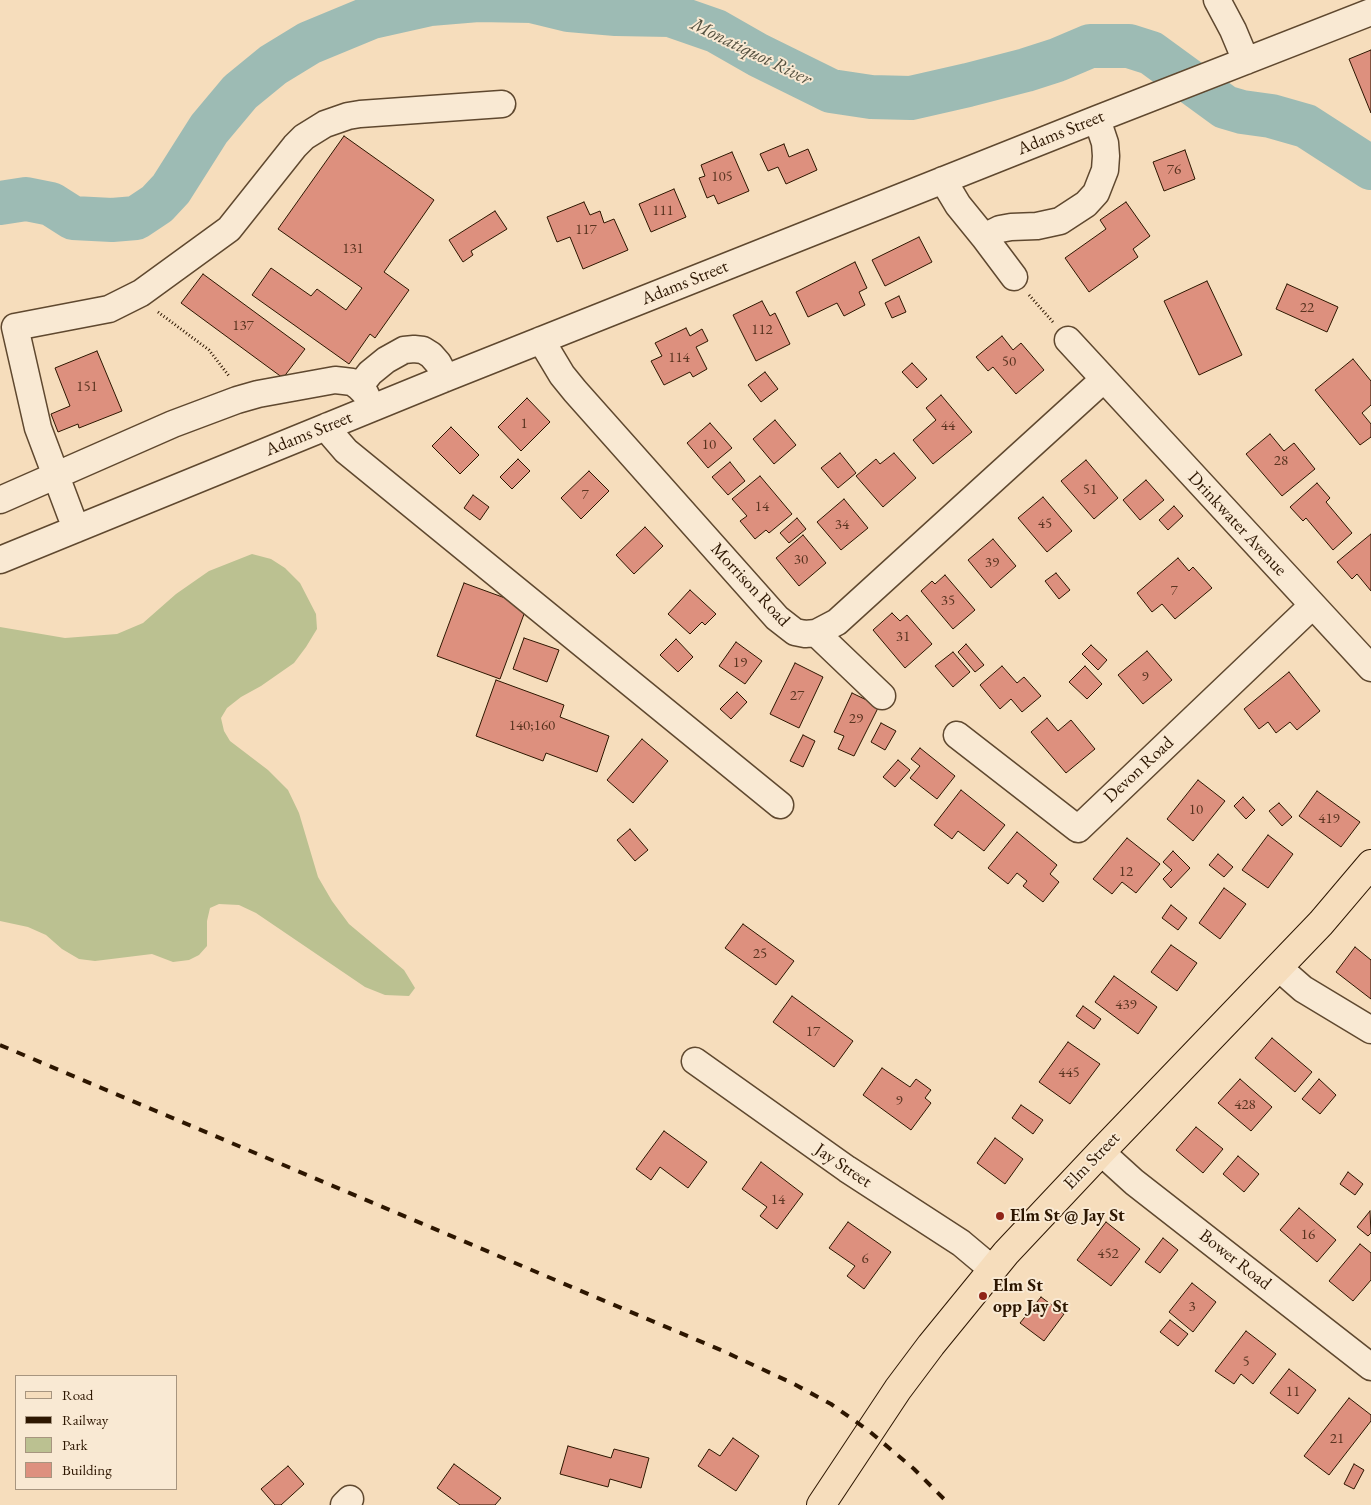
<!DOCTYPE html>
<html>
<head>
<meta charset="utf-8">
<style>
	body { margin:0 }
	#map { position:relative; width:1371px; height:1505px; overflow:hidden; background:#f6ddbc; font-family:"EB Garamond",serif }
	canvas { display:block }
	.legend { position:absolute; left:15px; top:1375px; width:162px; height:115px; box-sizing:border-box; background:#f9e9d3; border:1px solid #a7957f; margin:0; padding:6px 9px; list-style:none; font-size:15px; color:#2d1600 }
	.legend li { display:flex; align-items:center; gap:10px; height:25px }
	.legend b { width:25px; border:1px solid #a7957f }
</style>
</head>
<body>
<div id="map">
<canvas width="1371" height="1505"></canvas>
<ul class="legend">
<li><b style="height:6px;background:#f6ddbc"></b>Road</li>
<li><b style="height:6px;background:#2d1600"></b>Railway</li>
<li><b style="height:14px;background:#bbc191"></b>Park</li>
<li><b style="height:14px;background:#dd907e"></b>Building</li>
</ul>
</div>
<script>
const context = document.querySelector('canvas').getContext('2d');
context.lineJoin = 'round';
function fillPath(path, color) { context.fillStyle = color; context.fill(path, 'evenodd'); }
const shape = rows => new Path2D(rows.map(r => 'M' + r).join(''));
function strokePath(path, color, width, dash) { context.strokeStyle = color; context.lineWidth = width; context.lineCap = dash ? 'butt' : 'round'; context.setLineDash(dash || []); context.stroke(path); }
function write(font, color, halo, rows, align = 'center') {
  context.font = font + ' "EB Garamond",serif'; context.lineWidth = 4; context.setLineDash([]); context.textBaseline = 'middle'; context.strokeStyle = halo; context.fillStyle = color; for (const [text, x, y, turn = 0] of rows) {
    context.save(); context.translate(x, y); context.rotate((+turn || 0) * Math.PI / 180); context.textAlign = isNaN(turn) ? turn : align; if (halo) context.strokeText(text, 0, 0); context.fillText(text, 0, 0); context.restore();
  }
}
const green = shape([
	[252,554,271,559,285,568,300,583,316,614,317,629,306,647,294,663,261,686,241,697,227,708,221,718,224,731,230,741,268,770,288,790,299,813,318,877,332,901,349,924,404,970,415,988,409,996,385,995,365,987,256,913,239,905,219,904,210,908,207,921,207,946,199,955,189,960,173,962,152,954,95,961,79,959,62,949,46,935,28,927,0,921,0,627,65,638,117,634,143,623,176,594,209,571]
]);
const river = shape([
	[0,203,26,199,51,204,73,218,112,220,136,218,157,204,171,189,209,129,240,92,273,65,309,43,372,17,430,4,478,0,532,1,569,10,616,14,670,15,716,31,758,55,831,91,871,97,911,98,968,85,1026,70,1057,60,1090,46,1129,46,1151,53,1225,107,1242,112,1271,116,1306,126,1371,168]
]);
const building = shape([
	[1371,50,1371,113,1349,59,1371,50],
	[344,136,434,200,384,272,409,290,375,338,370,334,349,364,252,295,271,268,311,296,317,289,346,310,362,288,278,229,344,136],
	[784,144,789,157,808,149,817,170,786,184,778,167,768,171,760,154,784,144],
	[1185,150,1195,179,1164,191,1153,162,1185,150],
	[732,152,749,191,718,204,714,195,707,198,699,178,705,176,701,165,732,152],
	[674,189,686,217,651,232,639,204,674,189],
	[584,202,590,215,600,211,604,223,614,219,628,250,583,269,570,237,557,242,547,217,584,202],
	[1126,202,1150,236,1133,249,1138,257,1089,292,1065,258,1106,229,1100,220,1126,202],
	[495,211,507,229,471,251,473,255,463,262,449,240,495,211],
	[919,237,932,262,885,286,872,260,919,237],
	[855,262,867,288,859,292,865,305,844,316,837,303,808,317,796,292,855,262],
	[203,274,305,349,283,378,181,303,203,274],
	[1207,281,1242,355,1199,375,1164,301,1207,281],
	[1287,284,1338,307,1327,332,1276,309,1287,284],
	[899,296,906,312,892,318,885,303,899,296],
	[762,301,770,316,775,313,790,344,756,361,733,315,762,301],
	[686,328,690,336,702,329,708,341,696,347,707,369,693,377,690,372,664,385,651,361,662,356,655,343,686,328],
	[1002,336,1013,350,1021,343,1044,370,1016,394,993,367,988,371,976,357,1002,336],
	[97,351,122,411,79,428,78,424,58,432,51,414,70,406,55,368,97,351],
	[1353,359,1371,381,1371,405,1362,413,1371,424,1371,437,1360,445,1315,390,1353,359],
	[912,363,927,379,917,388,902,372,912,363],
	[765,372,778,389,761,402,748,385,765,372],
	[941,395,972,432,933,464,913,440,936,420,926,408,941,395],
	[527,398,550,422,521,451,498,427,527,398],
	[775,420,796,445,774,464,753,439,775,420],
	[710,423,732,448,708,468,687,443,710,423],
	[451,427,479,455,460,474,432,446,451,427],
	[1270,434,1284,451,1294,443,1315,469,1282,496,1246,454,1270,434],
	[840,453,856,473,838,488,821,468,840,453],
	[894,453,916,478,883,507,856,476,876,459,880,464,894,453],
	[518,459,530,471,512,489,500,477,518,459],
	[1086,460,1118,498,1094,519,1061,481,1086,460],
	[730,462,745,481,728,495,712,477,730,462],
	[589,471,609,491,581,519,561,498,589,471],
	[760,476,792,514,769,533,766,530,755,539,740,521,747,516,732,499,760,476],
	[1146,480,1164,500,1140,520,1123,500,1146,480],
	[1317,483,1330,498,1326,502,1352,533,1333,550,1306,518,1303,521,1290,507,1317,483],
	[473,495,489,507,480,520,464,508,473,495],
	[1043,497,1072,531,1047,552,1018,518,1043,497],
	[844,499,868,528,841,550,817,522,844,499],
	[1174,506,1183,516,1168,530,1159,520,1174,506],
	[797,518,806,529,789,543,780,533,797,518],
	[645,527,663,546,634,574,616,555,645,527],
	[1371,534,1371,591,1357,574,1352,579,1337,562,1371,534],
	[803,535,826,563,799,586,776,558,803,535],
	[993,539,1016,566,991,588,968,560,993,539],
	[1178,558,1189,571,1193,567,1212,588,1175,619,1162,604,1152,612,1137,593,1178,558],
	[1056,573,1070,590,1059,599,1045,581,1056,573],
	[945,575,975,610,953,629,921,591,932,581,935,584,945,575],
	[464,583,527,606,500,679,437,656,464,583],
	[690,590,716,614,705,625,702,622,690,634,668,614,690,590],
	[892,613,900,621,907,615,932,644,905,668,873,630,892,613],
	[524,638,559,650,547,682,513,669,524,638],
	[676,639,693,657,678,672,660,655,676,639],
	[736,642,762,661,745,684,719,666,736,642],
	[966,644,984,665,975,672,958,652,966,644],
	[1091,645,1107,660,1098,670,1082,654,1091,645],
	[1147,651,1172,680,1143,704,1118,675,1147,651],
	[953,652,970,672,953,687,935,666,953,652],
	[795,663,823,677,799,728,770,714,795,663],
	[1002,666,1017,683,1024,677,1041,696,1022,712,1011,699,1000,709,980,685,1002,666],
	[1085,666,1102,684,1087,699,1069,682,1085,666],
	[1289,672,1320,711,1297,730,1290,722,1276,733,1268,722,1259,729,1244,709,1289,672],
	[496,680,564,705,560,717,609,736,597,772,546,753,543,761,476,736,496,680],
	[737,692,747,702,731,719,720,709,737,692],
	[852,693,879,706,854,756,838,749,844,736,834,732,852,693],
	[1047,718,1058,731,1071,720,1095,749,1066,773,1031,732,1047,718],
	[881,723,896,731,885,750,871,742,881,723],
	[803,735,815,741,803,767,790,761,803,735],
	[642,739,668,761,633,803,607,780,642,739],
	[920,748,955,776,937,799,910,778,920,766,911,759,920,748],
	[898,760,910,770,895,787,883,777,898,760],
	[1198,780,1225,801,1193,841,1167,819,1198,780],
	[961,790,1005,825,984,851,958,831,952,839,934,825,961,790],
	[1317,791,1360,822,1341,847,1299,816,1317,791],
	[1243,797,1255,810,1246,819,1234,806,1243,797],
	[1279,803,1292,817,1282,826,1269,811,1279,803],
	[630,829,648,850,635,861,617,840,630,829],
	[1017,832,1057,865,1050,874,1059,882,1043,902,1023,886,1027,881,1017,873,1008,884,988,868,1017,832],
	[1268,835,1293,854,1268,888,1242,870,1268,835],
	[1127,838,1160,864,1136,893,1122,882,1112,894,1093,879,1127,838],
	[1173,851,1190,868,1171,888,1163,879,1172,870,1163,862,1173,851],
	[1218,854,1233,867,1224,877,1209,865,1218,854],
	[1224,888,1246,904,1220,939,1199,923,1224,888],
	[1171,905,1187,918,1178,930,1162,918,1171,905],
	[743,924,794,961,776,985,725,948,743,924],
	[1171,945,1197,963,1177,991,1151,972,1171,945],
	[1355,947,1371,960,1371,999,1336,972,1355,947],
	[1114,976,1157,1007,1138,1034,1095,1002,1114,976],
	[792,996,853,1041,834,1067,773,1022,792,996],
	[1083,1006,1101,1019,1094,1029,1076,1016,1083,1006],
	[1272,1038,1312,1072,1295,1092,1255,1058,1272,1038],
	[1068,1042,1100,1064,1070,1104,1039,1082,1068,1042],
	[882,1068,910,1087,916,1079,931,1090,925,1098,931,1103,911,1130,863,1095,882,1068],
	[1240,1079,1272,1107,1251,1131,1218,1103,1240,1079],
	[1319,1079,1336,1095,1320,1114,1302,1099,1319,1079],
	[1021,1105,1043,1120,1033,1134,1012,1118,1021,1105],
	[1196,1127,1223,1149,1203,1173,1176,1150,1196,1127],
	[664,1131,707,1162,688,1188,660,1167,651,1180,636,1169,664,1131],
	[995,1138,1023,1159,1005,1184,977,1163,995,1138],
	[1238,1156,1259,1174,1244,1192,1223,1174,1238,1156],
	[761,1162,803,1194,777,1229,760,1216,767,1207,742,1189,761,1162],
	[1348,1172,1363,1184,1355,1195,1340,1184,1348,1172],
	[1299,1208,1336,1240,1317,1262,1280,1230,1299,1208],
	[1370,1211,1371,1233,1368,1236,1357,1227,1370,1211],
	[848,1222,891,1252,864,1289,847,1276,855,1266,829,1248,848,1222],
	[1106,1222,1140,1249,1111,1286,1077,1260,1106,1222],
	[1163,1238,1178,1250,1160,1273,1145,1262,1163,1238],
	[1360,1244,1371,1253,1371,1280,1353,1301,1329,1281,1360,1244],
	[1192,1283,1216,1302,1193,1332,1169,1312,1192,1283],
	[1041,1297,1064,1314,1044,1341,1020,1323,1041,1297],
	[1170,1320,1188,1334,1178,1346,1160,1332,1170,1320],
	[1246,1331,1276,1354,1253,1384,1241,1374,1234,1384,1215,1371,1246,1331],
	[1289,1369,1316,1390,1298,1414,1270,1393,1289,1369],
	[1349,1398,1371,1415,1371,1421,1329,1475,1304,1456,1349,1398],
	[733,1438,759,1456,736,1491,698,1466,709,1449,720,1456,733,1438],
	[568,1446,611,1458,614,1449,649,1458,641,1488,610,1479,608,1487,560,1474,568,1446],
	[454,1464,501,1498,495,1505,460,1505,437,1488,454,1464],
	[1354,1464,1364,1470,1354,1489,1344,1484,1354,1464],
	[288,1466,304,1484,281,1505,275,1505,261,1489,288,1466]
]);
const path = shape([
	[1029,295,1053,322],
	[158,312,209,350,229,376]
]);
const minor = shape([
	[1217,0,1233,30,1246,61],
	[943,180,958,205,984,237],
	[1014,277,984,237,1000,229,1011,227,1037,226,1060,221,1086,204,1096,193,1105,170,1106,156,1105,143,1097,119],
	[541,340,562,375,575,391,777,618,795,632,805,634,816,633,837,622,1104,379],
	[1068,340,1371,668],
	[359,387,370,373,386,360,404,350,414,349,423,350,431,355,438,363,446,378],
	[328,426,333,436,346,451,780,805],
	[0,500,173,424,237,400,258,394,335,380,344,381,352,382,359,387,365,393,372,408],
	[76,529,38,428,15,327,109,309,141,293,229,229,295,146,304,137,325,124,348,116,360,114,502,104],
	[0,560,446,378,1097,119,1371,12],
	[816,633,882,696],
	[957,735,1078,829,1312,606],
	[1279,968,1303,989,1371,1030],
	[695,1061,847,1169,961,1243,992,1269],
	[1101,1152,1134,1182,1371,1367],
	[344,1505,350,1499]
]);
const major = shape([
	[821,1505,898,1389,931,1345,1006,1253,1101,1152,1321,923,1371,864]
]);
const rail = shape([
	[0,1045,723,1351,792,1383,831,1404,869,1431,914,1469,950,1505]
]);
const markers = [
	[1000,1216,5,"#8f2418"],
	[983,1296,5,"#8f2418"]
];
const numberNames = [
	["76",1174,170],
	["105",722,177],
	["111",663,211],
	["117",586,230],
	["131",353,249],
	["22",1307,308],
	["137",243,326],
	["112",762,330],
	["114",679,358],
	["50",1009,362],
	["151",87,387],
	["1",524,424],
	["44",948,426],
	["10",709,445],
	["28",1281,461],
	["51",1090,490],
	["7",585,495],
	["14",762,507],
	["45",1045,524],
	["34",842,525],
	["30",801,560],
	["39",992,563],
	["7",1174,591],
	["35",948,601],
	["31",903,637],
	["19",740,663],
	["9",1145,677],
	["27",797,696],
	["29",856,719],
	["140;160",532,726],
	["10",1196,810],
	["419",1329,819],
	["12",1126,872],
	["25",760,954],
	["439",1126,1005],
	["17",813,1032],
	["445",1069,1073],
	["9",899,1101],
	["428",1245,1105],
	["14",778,1200],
	["16",1308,1235],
	["452",1108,1254],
	["6",865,1259],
	["3",1192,1307],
	["5",1246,1362],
	["11",1293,1392],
	["21",1337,1439]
];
const streetNames = [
	["Adams Street",1061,133,-22],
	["Adams Street",685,283,-22],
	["Adams Street",309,434,-22],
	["Drinkwater Avenue",1237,524,47],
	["Morrison Road",750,585,47],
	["Devon Road",1139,770,-43],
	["Elm Street",1092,1161,-46],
	["Jay Street",843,1166,34],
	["Bower Road",1235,1260,38]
];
const poiNames = [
	["Elm St @ Jay St",1010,1216],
	["Elm St",993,1286],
	["opp Jay St",993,1307]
];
const waterNames = [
	["Monatiquot River",751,52,26]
];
fillPath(green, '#bbc191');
strokePath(river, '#9dbbb4', 44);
fillPath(building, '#dd907e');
strokePath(building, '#2d1600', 1);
strokePath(minor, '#5f482f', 29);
strokePath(major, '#2d1600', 30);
strokePath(path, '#2d1600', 3, [1, 2.5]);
strokePath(minor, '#f9e9d3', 26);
strokePath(major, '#f6ddbc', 28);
strokePath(rail, '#2d1600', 4, [9, 9]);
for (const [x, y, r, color] of markers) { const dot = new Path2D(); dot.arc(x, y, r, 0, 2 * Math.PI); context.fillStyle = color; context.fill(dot); strokePath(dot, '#f9e9d3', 2); }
write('15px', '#593420', null, numberNames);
write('18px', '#2d1600', '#f9e9d3', streetNames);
write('bold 18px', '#2d1600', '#f9e9d3', poiNames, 'left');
write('italic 19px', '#54503f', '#f9e9d3', waterNames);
</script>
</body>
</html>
